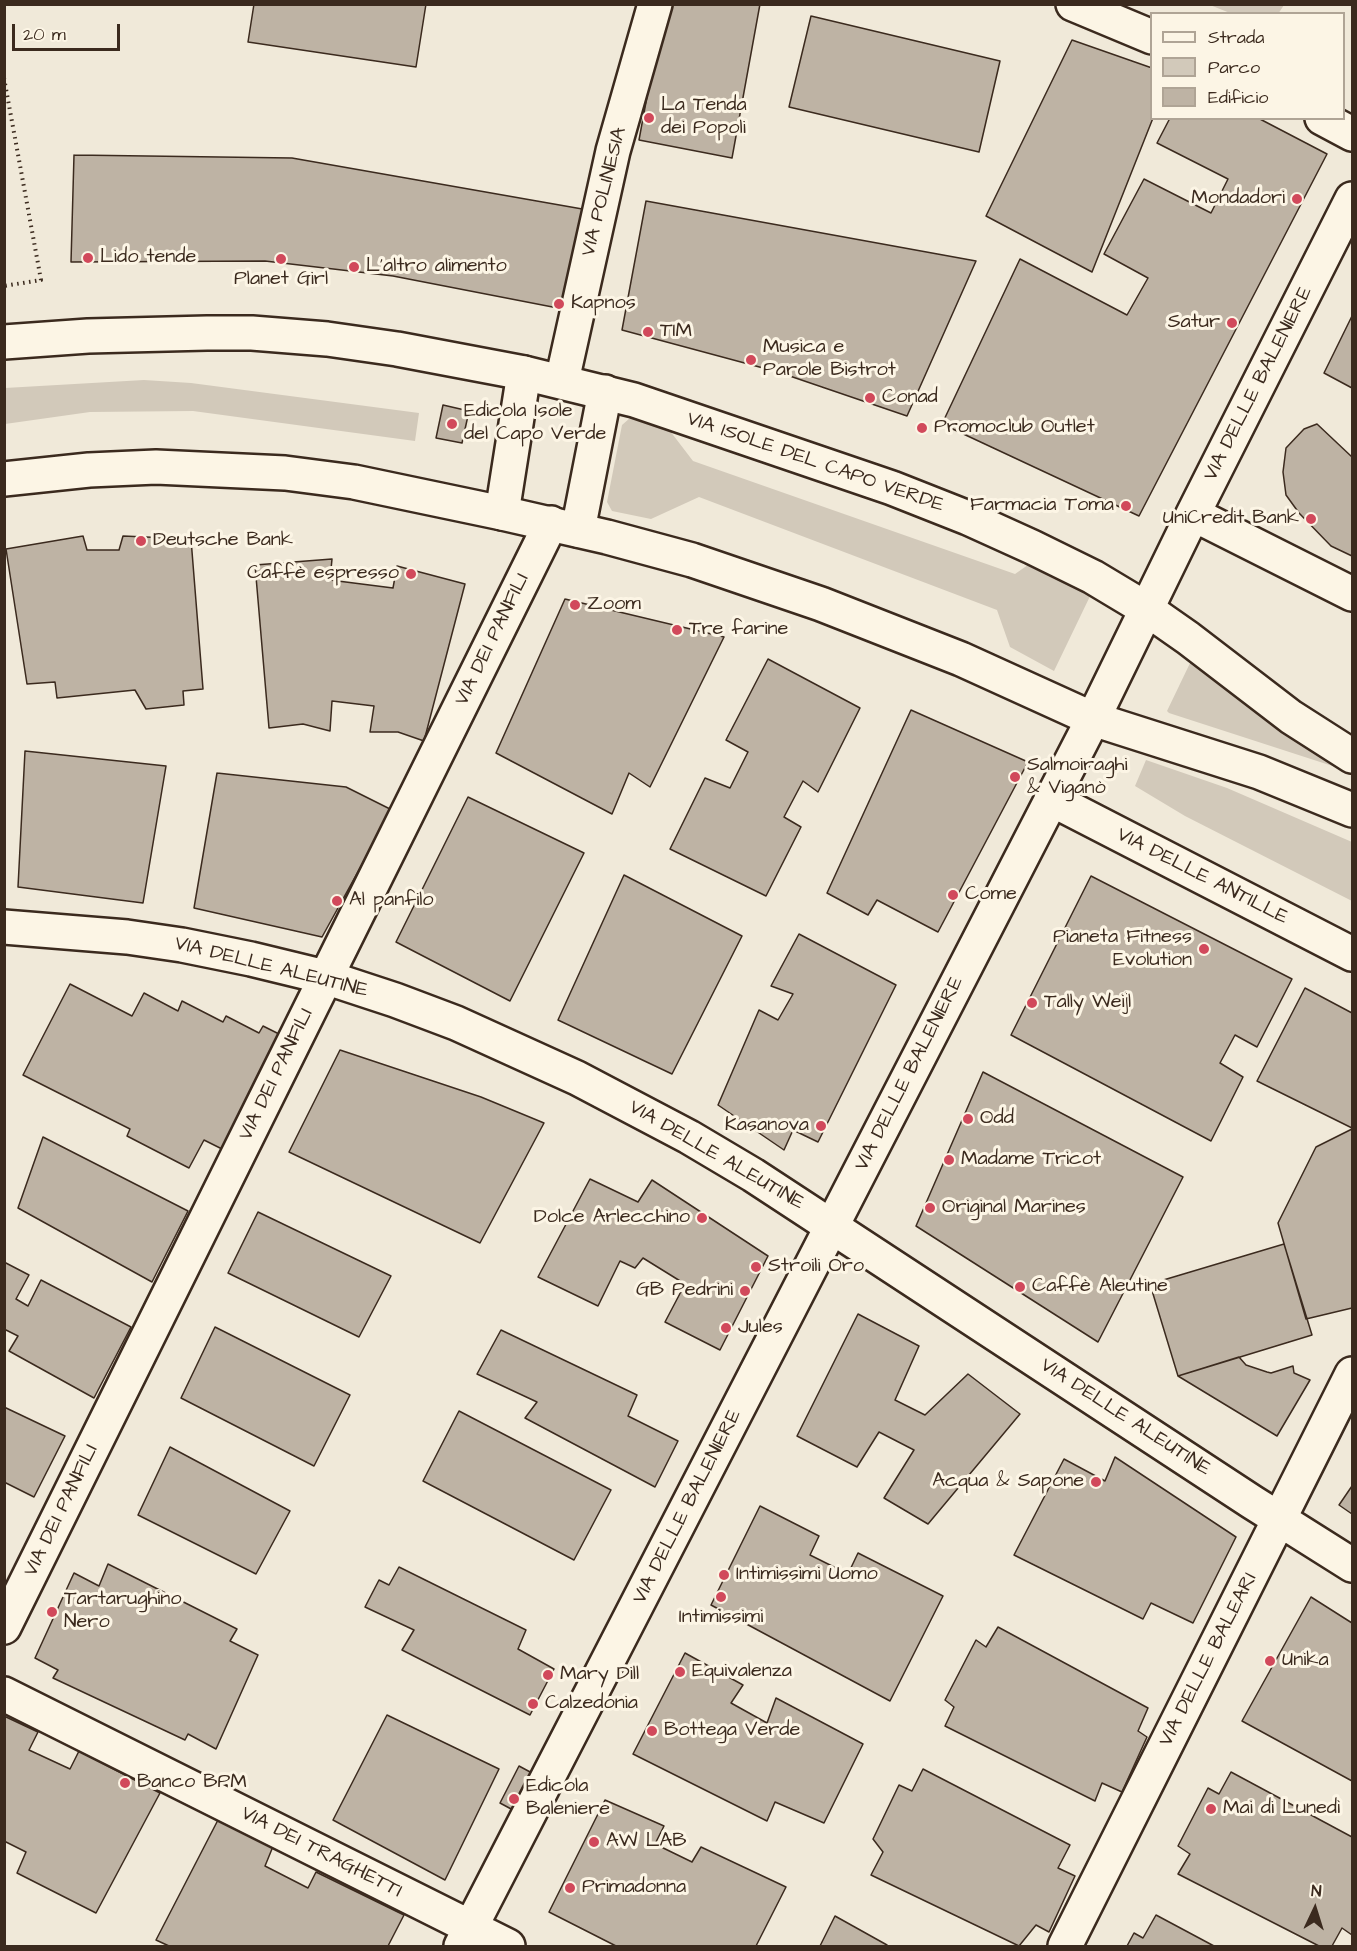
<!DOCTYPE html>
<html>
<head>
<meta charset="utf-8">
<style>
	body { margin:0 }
	#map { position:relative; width:1357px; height:1951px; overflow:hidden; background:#f0e9d9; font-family:"Architects Daughter",sans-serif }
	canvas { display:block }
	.frame { position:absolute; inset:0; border:6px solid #3b2a1e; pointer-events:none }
	.legend { position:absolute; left:1150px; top:12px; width:195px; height:108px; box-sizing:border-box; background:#fcf5e5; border:2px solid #afa495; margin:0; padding:8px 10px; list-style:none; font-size:18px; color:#3b2a1e }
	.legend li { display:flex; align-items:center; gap:12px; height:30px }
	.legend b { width:30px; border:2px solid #afa495 }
	.north { position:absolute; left:1285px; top:1879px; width:60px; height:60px; -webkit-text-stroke:4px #fcf5e5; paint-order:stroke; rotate:4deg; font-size:16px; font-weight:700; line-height:24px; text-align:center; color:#3b2a1e }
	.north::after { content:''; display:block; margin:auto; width:21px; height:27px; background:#3b2a1e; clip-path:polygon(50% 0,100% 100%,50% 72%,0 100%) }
	.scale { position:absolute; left:12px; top:24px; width:108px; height:27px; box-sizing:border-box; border:3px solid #3b2a1e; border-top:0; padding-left:8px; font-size:18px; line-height:21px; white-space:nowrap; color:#3b2a1e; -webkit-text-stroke:4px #fcf5e5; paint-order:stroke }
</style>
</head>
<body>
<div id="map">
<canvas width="1357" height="1951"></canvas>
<div class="frame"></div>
<ul class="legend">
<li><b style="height:8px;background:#fcf5e5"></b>Strada</li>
<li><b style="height:16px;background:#d2c9ba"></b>Parco</li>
<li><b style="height:16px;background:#beb3a4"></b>Edificio</li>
</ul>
<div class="north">N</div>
<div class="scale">20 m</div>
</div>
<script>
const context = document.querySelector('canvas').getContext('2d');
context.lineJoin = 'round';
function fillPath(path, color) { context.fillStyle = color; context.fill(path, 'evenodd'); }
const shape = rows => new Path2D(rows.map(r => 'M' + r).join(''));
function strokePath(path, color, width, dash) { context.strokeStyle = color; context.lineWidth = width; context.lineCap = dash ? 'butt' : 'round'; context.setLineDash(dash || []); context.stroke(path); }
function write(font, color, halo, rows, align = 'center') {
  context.font = font + ' "Architects Daughter",sans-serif'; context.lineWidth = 6; context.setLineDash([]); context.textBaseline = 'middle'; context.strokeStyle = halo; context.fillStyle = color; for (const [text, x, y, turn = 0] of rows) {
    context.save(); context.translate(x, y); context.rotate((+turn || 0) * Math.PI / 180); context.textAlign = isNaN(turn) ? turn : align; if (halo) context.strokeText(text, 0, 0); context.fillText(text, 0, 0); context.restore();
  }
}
const green = shape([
	[1210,5,1284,5,1278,14,1230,13],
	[144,380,191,383,419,413,415,441,193,411,90,412,5,424,5,388],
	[630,418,667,427,693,461,1015,574,1035,560,1093,590,1054,671,1010,647,997,610,699,497,651,519,612,511,607,502,622,425],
	[1192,659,1351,772,1169,713,1167,711],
	[1146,760,1227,788,1352,842,1352,901,1185,816,1135,786]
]);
const building = shape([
	[254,4,426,4,416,67,248,42,254,4],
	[664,4,760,4,732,158,639,140,664,4],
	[811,16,1000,61,979,152,789,107,811,16],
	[1072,40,1152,68,1152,118,1153,118,1092,272,986,216,1072,40],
	[1170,118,1258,118,1327,154,1139,516,942,424,1020,259,1127,315,1148,278,1104,254,1144,179,1211,213,1228,179,1157,143,1170,118],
	[74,155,292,158,588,210,568,310,393,276,265,261,71,262,74,155],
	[646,201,976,261,907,416,778,372,622,330,646,201],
	[1352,316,1352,388,1324,373,1352,316],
	[443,405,469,411,462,443,436,438,443,405],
	[1317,424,1352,457,1352,556,1331,546,1299,513,1286,495,1283,472,1286,448,1304,429,1317,424],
	[83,536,87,550,119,550,123,536,191,539,203,689,183,691,184,705,146,709,135,690,57,698,55,682,27,684,6,549,83,536],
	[332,559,330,580,393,588,397,566,465,584,424,741,398,732,370,732,374,706,332,701,330,731,303,724,269,728,255,565,332,559],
	[565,599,724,637,650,787,629,773,612,814,496,753,565,599],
	[768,659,860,708,818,792,803,781,784,817,801,827,766,896,670,849,705,778,730,788,748,752,726,740,768,659],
	[911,710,1028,762,938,932,877,900,868,915,827,893,911,710],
	[25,751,166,766,143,903,18,887,25,751],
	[217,773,346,787,392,810,322,937,194,908,217,773],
	[468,797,584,853,510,1001,396,942,468,797],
	[624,875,742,936,672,1074,558,1020,624,875],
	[1091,876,1292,979,1257,1047,1235,1035,1220,1063,1243,1077,1211,1141,1011,1035,1091,876],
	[799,934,896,985,818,1142,793,1130,784,1150,718,1105,759,1010,778,1020,793,994,771,986,799,934],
	[70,984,132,1016,144,993,178,1011,182,1001,223,1022,226,1016,259,1033,263,1026,281,1035,222,1149,204,1140,189,1168,127,1136,130,1129,23,1075,70,984],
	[1305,988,1352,1013,1352,1128,1257,1081,1305,988],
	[340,1050,481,1097,544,1123,480,1243,289,1152,340,1050],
	[983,1072,1183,1177,1098,1342,916,1226,983,1072],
	[1352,1129,1352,1308,1306,1319,1278,1223,1316,1147,1352,1129],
	[43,1137,188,1211,152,1282,18,1208,43,1137],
	[590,1179,638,1202,652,1180,768,1256,720,1350,665,1322,685,1284,643,1258,635,1268,620,1261,598,1306,538,1277,590,1179],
	[258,1212,391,1276,359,1337,228,1273,258,1212],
	[1284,1244,1312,1335,1178,1376,1150,1284,1284,1244],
	[4,1262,29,1275,16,1299,28,1306,41,1280,131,1327,94,1398,9,1351,18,1336,4,1329,4,1262],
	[858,1314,919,1346,895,1400,925,1415,968,1374,1020,1414,928,1524,884,1498,914,1450,879,1432,857,1467,797,1436,858,1314],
	[215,1327,350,1395,314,1466,181,1398,215,1327],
	[501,1330,637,1395,628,1416,678,1441,655,1487,525,1418,537,1402,477,1374,501,1330],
	[1239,1357,1246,1365,1267,1372,1271,1373,1293,1366,1294,1373,1310,1380,1277,1436,1178,1376,1239,1357],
	[4,1407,65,1436,34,1497,4,1482,4,1407],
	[459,1411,611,1490,574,1560,423,1481,459,1411],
	[170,1447,290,1511,256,1574,138,1515,170,1447],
	[1115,1457,1236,1537,1193,1623,1151,1603,1143,1619,1014,1555,1064,1459,1105,1481,1115,1457],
	[1352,1486,1352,1514,1339,1505,1352,1486],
	[760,1506,819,1536,810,1555,848,1574,858,1553,943,1596,890,1701,711,1605,760,1506],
	[108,1564,237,1629,230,1641,258,1655,216,1749,188,1734,185,1740,53,1678,58,1670,35,1658,74,1573,99,1586,108,1564],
	[399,1567,526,1630,518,1649,554,1669,530,1715,402,1650,414,1630,365,1607,379,1580,389,1585,399,1567],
	[1311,1597,1352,1623,1352,1781,1242,1721,1311,1597],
	[998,1627,1148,1708,1138,1731,1147,1737,1122,1792,1102,1783,1095,1801,945,1726,954,1707,945,1700,976,1640,986,1647,998,1627],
	[685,1653,743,1685,731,1703,767,1723,776,1698,863,1744,824,1823,775,1802,767,1821,633,1754,685,1653],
	[387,1715,499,1769,445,1880,333,1820,387,1715],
	[4,1716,38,1732,29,1750,70,1769,79,1751,160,1793,96,1913,17,1873,26,1852,4,1841,4,1716],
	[519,1766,532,1773,513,1810,500,1803,519,1766],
	[923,1769,1070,1845,1058,1868,1075,1876,1049,1932,1036,1925,1019,1946,871,1875,883,1852,873,1839,899,1785,912,1791,923,1769],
	[1231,1772,1352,1837,1352,1935,1342,1928,1332,1946,1319,1946,1178,1874,1190,1854,1178,1846,1208,1788,1219,1794,1231,1772],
	[605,1800,664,1826,655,1844,692,1862,701,1847,786,1887,756,1946,616,1946,549,1912,605,1800],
	[219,1818,274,1844,265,1866,308,1888,316,1872,404,1915,388,1946,169,1946,156,1940,219,1818],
	[1156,1915,1214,1946,1127,1946,1134,1933,1143,1938,1156,1915],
	[835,1916,887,1945,886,1946,820,1946,835,1916]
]);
const path = shape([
	[4,78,41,280,4,286]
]);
const street = shape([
	[1073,4,1152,37],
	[1322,118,1352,134],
	[562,381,613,151,655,4],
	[502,513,524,373],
	[1193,514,1352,594],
	[578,530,605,392],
	[1051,799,1352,954],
	[4,927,127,937,182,945,251,959,325,977,395,1000,456,1023,577,1078,689,1137,753,1175,1252,1502,1352,1565],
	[4,1627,551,523],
	[4,1694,508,1946],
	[461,1946,1093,719,1193,514,1352,199],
	[1065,1946,1352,1374]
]);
const secondary = shape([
	[4,342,88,336,207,333,252,333,327,339,397,349,524,373,634,400,892,488,968,518,1032,547,1093,577,1148,610,1188,638,1291,717,1352,756],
	[4,479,89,470,156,467,285,473,354,482,502,513,607,537,692,560,821,604,961,659,1093,719,1259,772,1352,810]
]);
const markers = [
	[649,118,6,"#d1495b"],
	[1297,199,6,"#d1495b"],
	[88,258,6,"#d1495b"],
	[281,259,6,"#d1495b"],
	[354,267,6,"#d1495b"],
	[559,304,6,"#d1495b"],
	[1232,323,6,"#d1495b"],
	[648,332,6,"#d1495b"],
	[751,360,6,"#d1495b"],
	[870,398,6,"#d1495b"],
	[452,424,6,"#d1495b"],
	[922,428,6,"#d1495b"],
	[1126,506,6,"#d1495b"],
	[1311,519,6,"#d1495b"],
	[141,541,6,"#d1495b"],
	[411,574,6,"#d1495b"],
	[575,605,6,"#d1495b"],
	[677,630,6,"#d1495b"],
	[1015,777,6,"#d1495b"],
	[953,895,6,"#d1495b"],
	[337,901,6,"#d1495b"],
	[1204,949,6,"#d1495b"],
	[1032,1003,6,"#d1495b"],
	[968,1119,6,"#d1495b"],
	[821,1126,6,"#d1495b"],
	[949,1160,6,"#d1495b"],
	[930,1208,6,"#d1495b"],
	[702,1218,6,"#d1495b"],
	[756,1267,6,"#d1495b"],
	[1020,1287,6,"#d1495b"],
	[745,1291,6,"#d1495b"],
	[726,1328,6,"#d1495b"],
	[1096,1482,6,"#d1495b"],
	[724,1575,6,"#d1495b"],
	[721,1597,6,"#d1495b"],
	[52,1612,6,"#d1495b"],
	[1270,1661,6,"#d1495b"],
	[680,1672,6,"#d1495b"],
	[548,1675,6,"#d1495b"],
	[533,1704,6,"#d1495b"],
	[652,1731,6,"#d1495b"],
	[125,1783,6,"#d1495b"],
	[514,1799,6,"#d1495b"],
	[1211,1809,6,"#d1495b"],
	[594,1842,6,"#d1495b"],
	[570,1888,6,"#d1495b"]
];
const poiNames = [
	["La Tenda",661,106],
	["dei Popoli",661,129],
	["Mondadori",1285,199,"right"],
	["Lido tende",100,258],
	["L'altro alimento",366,267],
	["Planet Girl",281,280,"center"],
	["Kapnos",571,304],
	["Satur",1220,323,"right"],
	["TIM",660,332],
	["Musica e",763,348],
	["Parole Bistrot",763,371],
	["Conad",882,398],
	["Edicola Isole",464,412],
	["del Capo Verde",464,435],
	["Promoclub Outlet",934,428],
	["Farmacia Toma",1114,506,"right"],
	["UniCredit Bank",1299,519,"right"],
	["Deutsche Bank",153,541],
	["Caffè espresso",399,574,"right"],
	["Zoom",587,605],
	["Tre farine",689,630],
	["Salmoiraghi",1027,766],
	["& Viganò",1027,789],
	["Come",965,895],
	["Al panfilo",349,901],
	["Pianeta Fitness",1192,938,"right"],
	["Evolution",1192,961,"right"],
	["Tally Weijl",1044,1003],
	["Odd",980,1119],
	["Kasanova",809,1126,"right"],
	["Madame Tricot",961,1160],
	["Original Marines",942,1208],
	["Dolce Arlecchino",690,1218,"right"],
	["Stroili Oro",768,1267],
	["Caffè Aleutine",1032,1287],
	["GB Pedrini",733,1291,"right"],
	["Jules",738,1328],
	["Acqua & Sapone",1084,1482,"right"],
	["Intimissimi Uomo",736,1575],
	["Tartarughino",64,1600],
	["Nero",64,1623],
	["Intimissimi",721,1618,"center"],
	["Unika",1282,1661],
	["Equivalenza",692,1672],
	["Mary Dill",560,1675],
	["Calzedonia",545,1704],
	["Bottega Verde",664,1731],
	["Banco BPM",137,1783],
	["Edicola",526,1787],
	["Baleniere",526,1810],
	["Mai di Lunedì",1223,1809],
	["AW LAB",606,1842],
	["Primadonna",582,1888]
];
const streetNames = [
	["VIA POLINESIA",605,192,-76],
	["VIA DELLE BALENIERE",1259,384,-63],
	["VIA ISOLE DEL CAPO VERDE",815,463,19],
	["VIA DEI PANFILI",493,640,-64],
	["VIA DELLE ANTILLE",1202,877,27],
	["VIA DELLE ALEUTINE",271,968,14],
	["VIA DELLE BALENIERE",910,1074,-63],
	["VIA DEI PANFILI",277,1075,-64],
	["VIA DELLE ALEUTINE",716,1156,30],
	["VIA DELLE ALEUTINE",1125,1418,33],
	["VIA DELLE BALENIERE",688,1507,-63],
	["VIA DEI PANFILI",62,1511,-64],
	["VIA DELLE BALEARI",1209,1660,-63],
	["VIA DEI TRAGHETTI",321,1853,27]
];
fillPath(green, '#d2c9ba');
fillPath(building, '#beb3a4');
strokePath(building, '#3b2a1e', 1.5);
strokePath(street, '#3b2a1e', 38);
strokePath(secondary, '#3b2a1e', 38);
strokePath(path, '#3b2a1e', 4, [1.5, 4.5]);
strokePath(street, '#fcf5e5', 33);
strokePath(secondary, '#fcf5e5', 33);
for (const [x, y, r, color] of markers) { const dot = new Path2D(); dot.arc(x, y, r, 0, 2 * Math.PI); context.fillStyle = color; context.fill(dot); strokePath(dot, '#fcf5e5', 2); }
write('20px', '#3b2a1e', '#fcf5e5', poiNames, 'left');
write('20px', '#3b2a1e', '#fcf5e5', streetNames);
</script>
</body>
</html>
